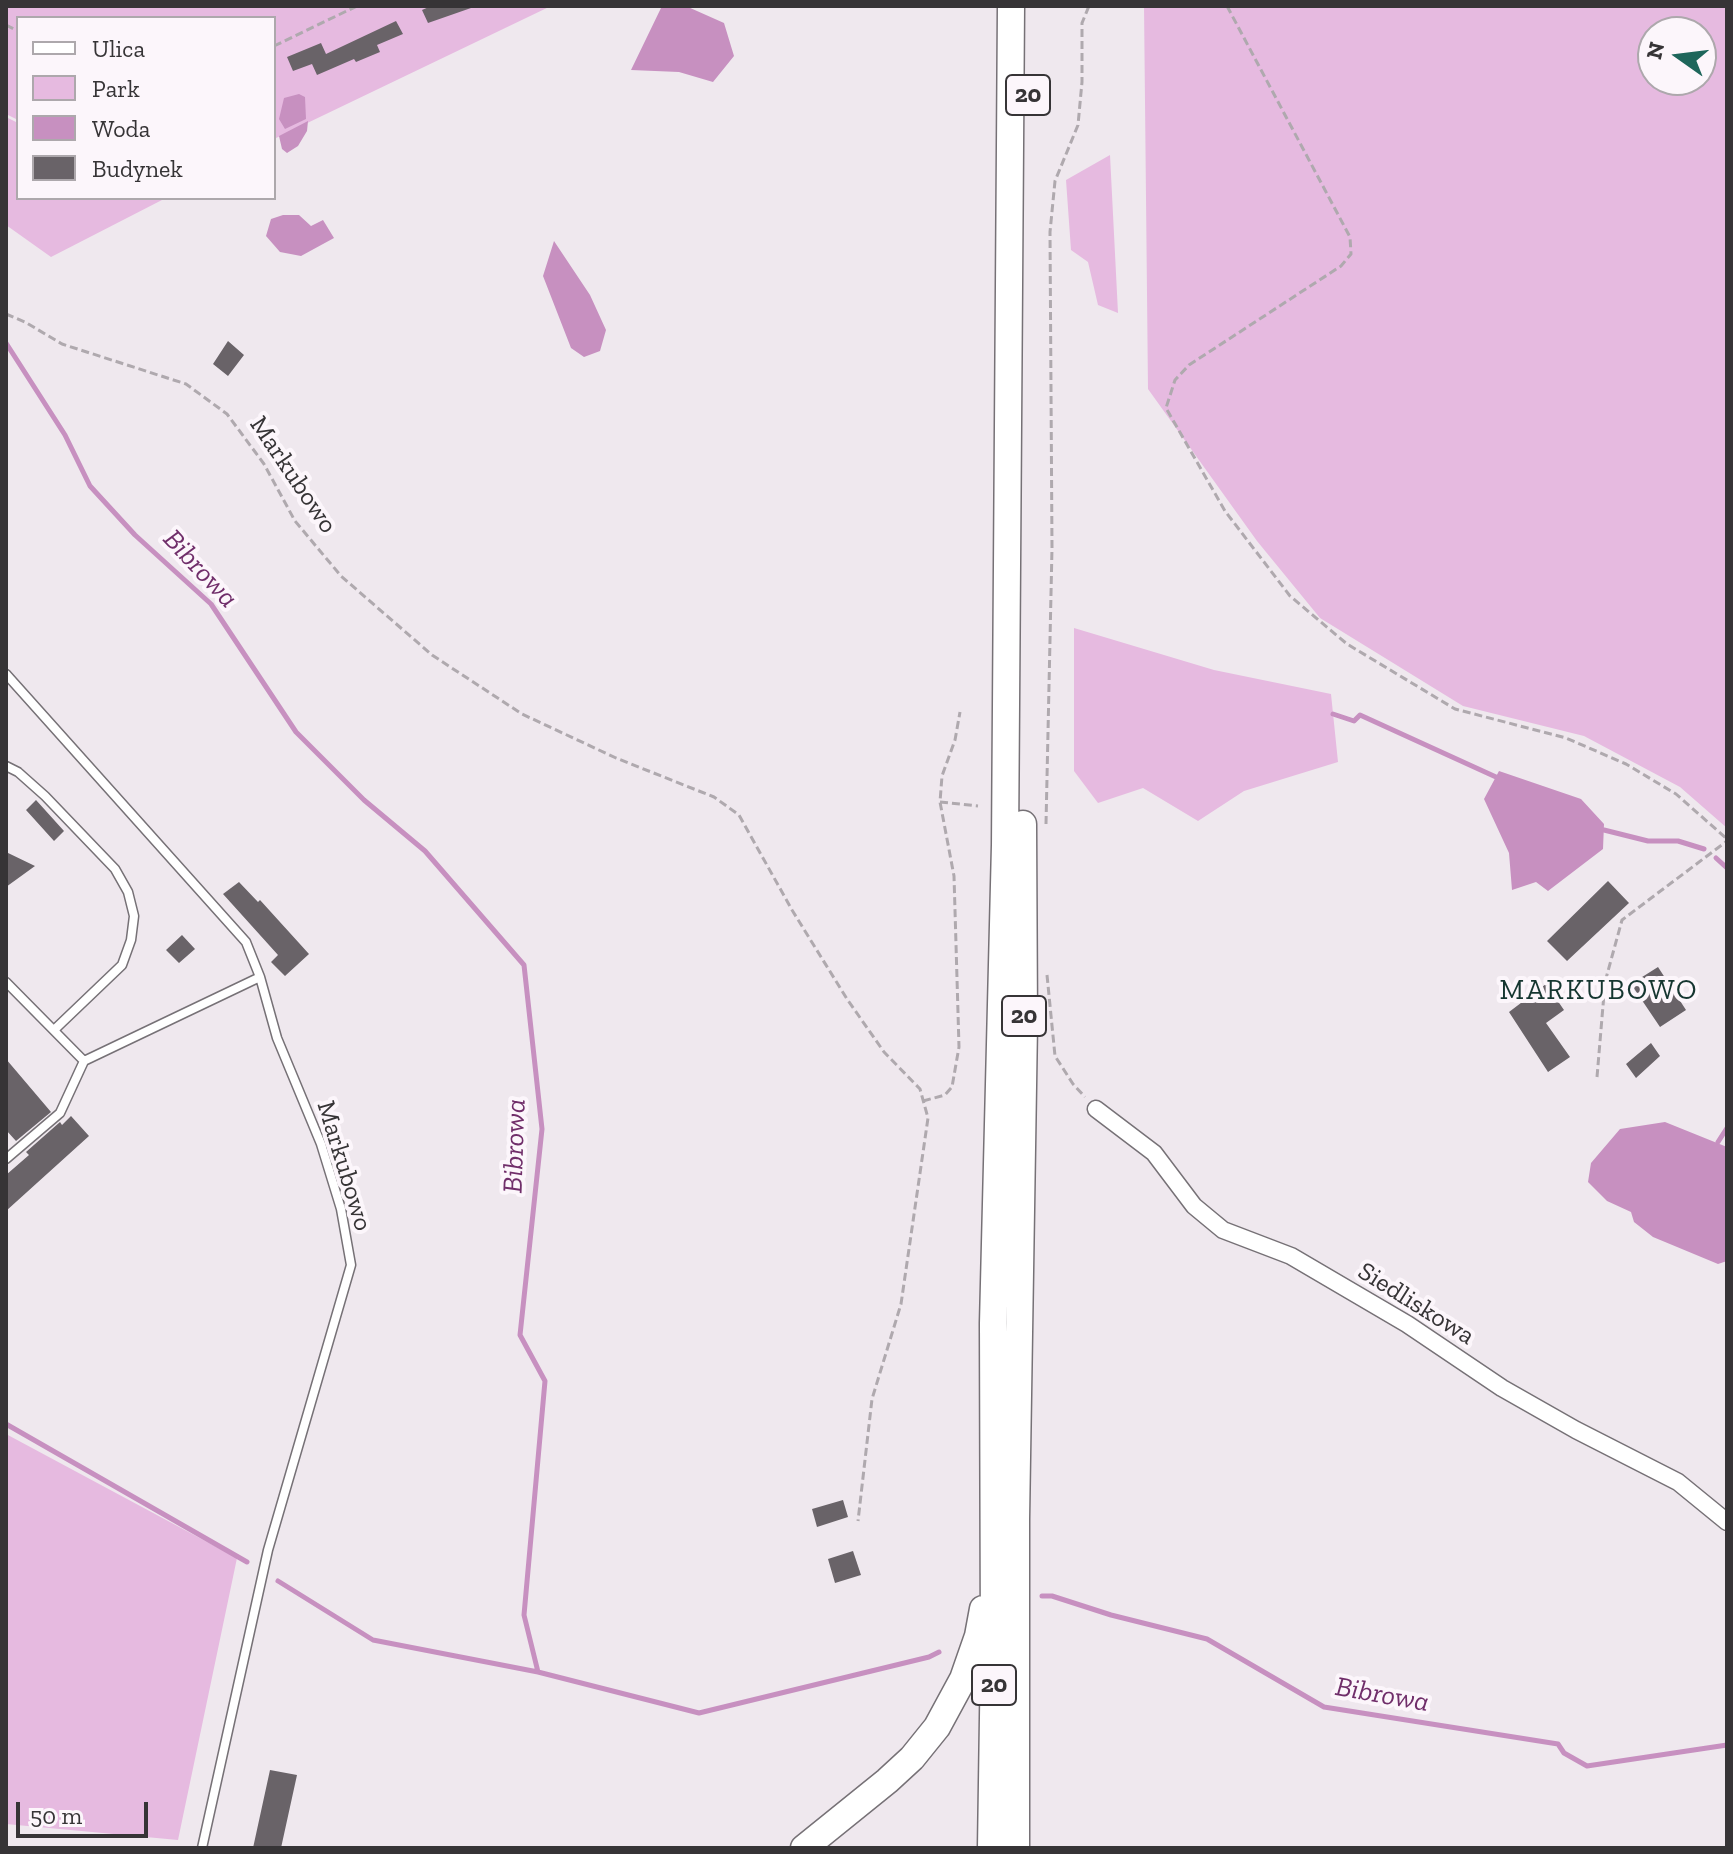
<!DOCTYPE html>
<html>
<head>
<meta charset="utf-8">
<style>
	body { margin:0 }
	#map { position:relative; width:1733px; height:1854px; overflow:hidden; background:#efe8ee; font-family:"Zilla Slab",serif }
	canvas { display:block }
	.frame { position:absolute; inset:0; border:8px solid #363436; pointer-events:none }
	.legend { position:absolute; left:16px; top:16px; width:260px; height:184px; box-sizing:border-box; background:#fcf6fb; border:2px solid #ada8ac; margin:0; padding:10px 14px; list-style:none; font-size:24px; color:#363436 }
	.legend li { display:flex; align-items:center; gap:16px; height:40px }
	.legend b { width:40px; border:2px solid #ada8ac }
	.north { position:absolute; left:1637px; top:16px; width:80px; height:80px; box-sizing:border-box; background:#fcf6fb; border:2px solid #ada8ac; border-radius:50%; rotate:284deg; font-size:22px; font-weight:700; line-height:32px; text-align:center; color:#363436 }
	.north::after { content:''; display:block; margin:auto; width:28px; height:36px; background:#1e665b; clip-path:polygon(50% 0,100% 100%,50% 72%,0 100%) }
	.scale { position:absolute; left:16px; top:1802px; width:132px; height:36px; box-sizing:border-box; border:4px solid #363436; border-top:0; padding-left:10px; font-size:24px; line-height:28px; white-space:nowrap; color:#363436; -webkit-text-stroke:6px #fcf6fb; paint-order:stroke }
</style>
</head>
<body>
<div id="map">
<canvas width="1733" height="1854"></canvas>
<div class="frame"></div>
<ul class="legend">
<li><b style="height:10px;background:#fff"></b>Ulica</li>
<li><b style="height:22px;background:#e6bae0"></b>Park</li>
<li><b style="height:22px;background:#c790c0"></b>Woda</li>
<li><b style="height:22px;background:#696368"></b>Budynek</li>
</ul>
<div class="north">N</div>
<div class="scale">50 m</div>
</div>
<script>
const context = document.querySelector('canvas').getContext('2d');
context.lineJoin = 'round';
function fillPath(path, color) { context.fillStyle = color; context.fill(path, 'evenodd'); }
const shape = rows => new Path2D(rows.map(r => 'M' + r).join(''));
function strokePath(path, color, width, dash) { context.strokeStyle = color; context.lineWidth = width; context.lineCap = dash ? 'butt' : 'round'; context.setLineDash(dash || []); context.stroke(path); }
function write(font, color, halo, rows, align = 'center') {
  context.font = font + ' "Zilla Slab",serif'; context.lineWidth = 8; context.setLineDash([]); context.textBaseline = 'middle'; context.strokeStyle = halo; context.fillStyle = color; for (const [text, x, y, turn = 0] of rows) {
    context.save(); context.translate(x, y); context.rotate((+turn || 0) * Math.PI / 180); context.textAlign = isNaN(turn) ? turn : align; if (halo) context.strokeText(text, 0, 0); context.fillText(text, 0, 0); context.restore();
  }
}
const green = shape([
	[6,6,551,6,274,139,274,18,18,18,18,120,6,114],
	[1144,6,1727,6,1727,828,1680,787,1584,736,1463,706,1320,618,1257,541,1148,389],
	[1653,32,1701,32,1701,80,1653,80],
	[6,117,18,123,18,198,158,198,162,200,51,257,6,225],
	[1110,155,1118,313,1098,305,1088,262,1071,250,1066,180],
	[1074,628,1214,670,1331,694,1338,762,1244,791,1198,821,1143,788,1098,803,1074,771],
	[6,1434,237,1558,178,1840,6,1824]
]);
const water = shape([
	[688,7,724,23,734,56,713,82,679,72,631,70,661,8],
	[299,94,305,97,306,119,285,129,279,119,284,98],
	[308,121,307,131,298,146,287,153,282,149,279,136],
	[283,215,299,215,311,226,323,220,334,238,301,256,280,252,266,236,271,219],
	[554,241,590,295,606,330,600,351,584,357,571,348,543,276],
	[1499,771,1581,799,1604,824,1603,849,1548,891,1536,882,1512,890,1509,853,1484,799],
	[1665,1122,1727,1147,1727,1261,1718,1264,1653,1237,1634,1222,1631,1212,1607,1201,1588,1182,1591,1163,1620,1129]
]);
const stream = shape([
	[6,343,65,435,90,486,135,535,211,604,296,732,364,800,425,851,524,965,542,1129,520,1335,545,1381,524,1615,538,1672],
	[1333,714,1354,721,1360,715,1496,777],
	[1604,830,1648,841,1678,841,1704,849],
	[1716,858,1727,868],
	[1718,1142,1727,1128],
	[6,1424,247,1562],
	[278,1581,373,1640,538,1672,699,1713,929,1657,939,1652],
	[1042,1596,1052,1596,1111,1615,1207,1639,1324,1707,1558,1744,1564,1753,1587,1766,1727,1745]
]);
const building = shape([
	[431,6,471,6,471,8,428,23,422,10],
	[396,21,403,34,377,45,380,52,356,62,354,59,317,75,312,64,293,71,287,57,321,43,326,54],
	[228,341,244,355,228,376,213,364],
	[36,800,64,831,54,841,26,810],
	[6,852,35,866,6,887],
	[1608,881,1629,903,1567,961,1547,941],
	[239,882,258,902,260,900,309,954,285,976,271,962,278,955,223,894],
	[182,935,195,949,179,963,166,950],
	[1658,967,1686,1010,1660,1027,1631,984],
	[1546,984,1564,1010,1546,1023,1570,1057,1548,1072,1509,1012],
	[1651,1043,1660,1056,1636,1078,1626,1064],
	[6,1059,51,1112,16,1141,6,1130],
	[71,1116,89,1136,6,1211,6,1175,29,1155,26,1152,60,1122,62,1125],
	[843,1500,848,1517,817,1527,812,1509],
	[853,1551,861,1575,835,1583,828,1559],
	[270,1770,297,1775,281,1848,253,1848]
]);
const path = shape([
	[1227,6,1350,237,1351,254,1341,266,1189,365,1175,380,1166,408,1225,511,1290,596,1347,644,1455,709,1566,738,1626,764,1676,794,1727,839],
	[6,25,18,31],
	[274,46,357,6],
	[6,314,25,322,62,344,186,384,227,414,264,464,295,521,341,576,432,655,522,714,616,758,714,797,739,815,792,910,847,999,884,1052,920,1089,928,1118,901,1304,872,1399,858,1521],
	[940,802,978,806],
	[1046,824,1052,548,1050,232,1055,181,1078,125,1082,82,1082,23,1089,6],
	[1047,975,1055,1056,1073,1084,1085,1097],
	[1597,1077,1605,982,1622,920,1727,841],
	[923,1101,945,1095,952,1087,959,1047,954,876,940,802,942,776,955,740,960,712]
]);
const service = shape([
	[6,674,246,942,260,977,277,1038,321,1144,341,1209,351,1265,268,1550,202,1848],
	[6,766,18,772,45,796,115,869,128,892,134,916,131,940,122,965,54,1030],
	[6,982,84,1061],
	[6,1159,60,1113,84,1061,260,977]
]);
const minor = shape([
	[1096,1109,1154,1153,1194,1206,1223,1230,1291,1256,1407,1324,1502,1388,1576,1430,1678,1482,1727,1522]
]);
const primary = shape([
	[804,1848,887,1781,912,1758,937,1727,963,1679,978,1636,983,1609],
	[991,1848,994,1652,993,1323,1005,845,1011,6],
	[1016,1848,1016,1519,1024,1024,1023,824]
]);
const shields = [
	[1028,95,44],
	[1024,1016,44],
	[994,1685,44]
];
const shieldNames = [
	["20",1028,95],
	["20",1024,1016],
	["20",994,1685]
];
const streetNames = [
	["Markubowo",293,475,56],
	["Markubowo",344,1166,73],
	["Siedliskowa",1416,1304,32]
];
const waterNames = [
	["Bibrowa",200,569,47],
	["Bibrowa",515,1146,-88],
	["Bibrowa",1382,1695,10]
];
const neighbourhoodNames = [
	["MARKUBOWO",1599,991]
];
fillPath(green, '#e6bae0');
fillPath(water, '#c790c0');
strokePath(stream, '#c790c0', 5);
fillPath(building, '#696368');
strokePath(service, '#767176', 11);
strokePath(minor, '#767176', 19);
strokePath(primary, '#767176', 29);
strokePath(path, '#afa9ae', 3, [8, 4]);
strokePath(service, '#fff', 8);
strokePath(minor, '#fff', 16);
strokePath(primary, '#fff', 26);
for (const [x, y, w] of shields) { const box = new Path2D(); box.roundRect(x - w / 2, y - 20, w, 40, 6); context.fillStyle = '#fcf6fb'; context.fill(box); strokePath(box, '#363436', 2); }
write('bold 24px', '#363436', null, shieldNames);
write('26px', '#363436', '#fcf6fb', streetNames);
write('italic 28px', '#702e6a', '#fcf6fb', waterNames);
context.letterSpacing = '2px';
write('28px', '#153630', '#fcf6fb', neighbourhoodNames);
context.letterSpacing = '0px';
</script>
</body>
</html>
